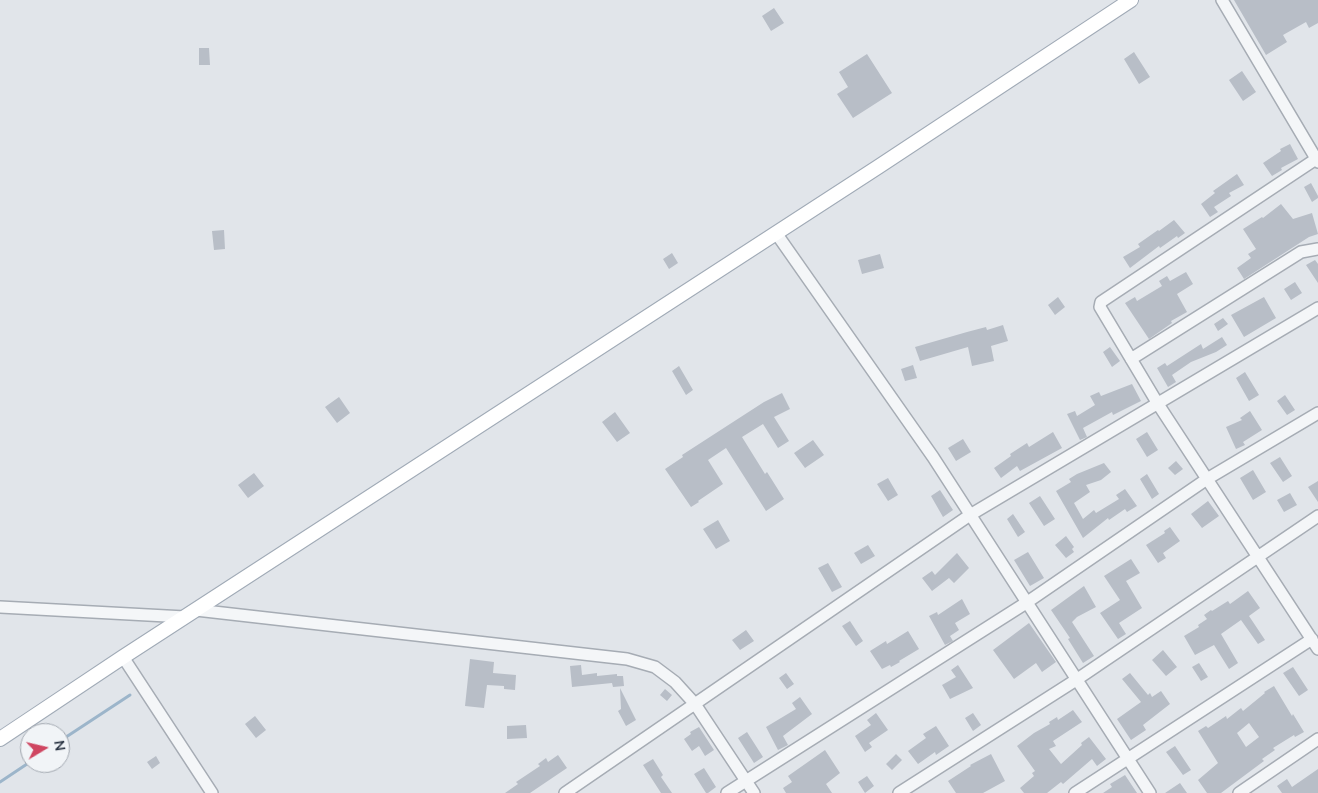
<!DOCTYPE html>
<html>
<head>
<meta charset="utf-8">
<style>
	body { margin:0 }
	#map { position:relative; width:1318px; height:793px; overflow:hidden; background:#e1e5ea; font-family:"Nunito Sans",sans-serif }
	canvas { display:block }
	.north { position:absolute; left:20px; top:723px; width:50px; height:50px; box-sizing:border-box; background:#f1f4f7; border:1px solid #a1a7af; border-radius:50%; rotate:81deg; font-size:14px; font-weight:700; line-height:20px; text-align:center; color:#293342 }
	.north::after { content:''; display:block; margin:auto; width:18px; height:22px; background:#cf4661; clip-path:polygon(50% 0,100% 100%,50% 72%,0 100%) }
</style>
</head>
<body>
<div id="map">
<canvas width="1318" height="793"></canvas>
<div class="north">N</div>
</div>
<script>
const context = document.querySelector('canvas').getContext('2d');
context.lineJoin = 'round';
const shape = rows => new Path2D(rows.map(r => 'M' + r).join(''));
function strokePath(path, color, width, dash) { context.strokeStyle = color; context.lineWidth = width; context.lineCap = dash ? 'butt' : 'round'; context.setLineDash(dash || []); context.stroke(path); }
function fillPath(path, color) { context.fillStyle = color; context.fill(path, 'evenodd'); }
const stream = shape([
	[60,741,130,695],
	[0,782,30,762]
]);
const building = shape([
	[1234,0,1318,0,1318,23,1309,28,1306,22,1283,35,1287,42,1266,55],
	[774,8,784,23,771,31,762,16],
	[199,48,209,48,210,65,199,65],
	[1134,52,1150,77,1139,84,1124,59],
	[867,54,892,93,853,118,837,94,848,87,839,72],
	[1242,71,1256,92,1243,101,1229,80],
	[1290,144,1298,159,1281,168,1282,170,1272,176,1263,163,1281,151,1280,149],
	[1237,174,1244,185,1229,193,1231,196,1214,207,1218,212,1210,217,1201,204,1215,193,1213,191],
	[1311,183,1318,196,1318,198,1312,202,1304,187],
	[1281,204,1293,219,1312,213,1318,234,1309,237,1244,279,1237,268,1251,258,1248,254,1256,249,1243,229,1262,217,1263,218],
	[1174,220,1185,233,1178,238,1177,236,1160,248,1159,246,1130,268,1123,257,1140,247,1138,244,1158,230,1159,231],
	[224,230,225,249,214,250,212,231],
	[672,253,678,263,669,269,663,259],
	[880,254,884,268,862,274,858,260],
	[1315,260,1318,264,1318,283,1306,265],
	[1186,272,1193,284,1177,294,1187,312,1171,321,1172,323,1149,339,1125,303,1135,297,1137,301,1162,286,1159,281,1167,276,1170,281],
	[1295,282,1302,293,1291,300,1284,289],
	[1058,297,1065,307,1055,315,1048,305],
	[1264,297,1276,318,1244,337,1231,315],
	[1223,318,1228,324,1218,331,1214,324],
	[1003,325,1008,341,991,346,994,361,972,366,968,347,920,361,915,347,967,332,986,327,987,330],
	[1222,337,1227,345,1216,352,1191,362,1172,375,1176,382,1168,387,1157,368,1165,363,1167,366,1201,344,1203,349],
	[1110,347,1120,361,1112,367,1103,352],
	[913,365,917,378,905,381,901,369],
	[679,366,693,390,686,395,672,371],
	[1245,372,1259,395,1249,401,1236,378],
	[1132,384,1141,401,1113,415,1112,412,1083,428,1087,437,1080,440,1067,414,1075,411,1077,416,1095,405,1090,396,1099,392,1101,396],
	[782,393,790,409,774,417,789,441,778,448,763,424,742,437,765,474,767,472,784,499,766,511,726,448,708,460,723,484,698,501,699,502,691,507,665,469,683,457,682,455,764,402],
	[1285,395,1295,410,1287,415,1277,401],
	[339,397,350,413,337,423,325,407],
	[1250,411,1262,430,1243,442,1245,445,1236,449,1226,427,1242,420,1240,418],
	[615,412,630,433,617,442,602,422],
	[1053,432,1062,448,1020,471,1017,466,1001,478,994,468,1011,456,1010,454,1027,443,1029,447],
	[1147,432,1158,450,1147,457,1136,439],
	[963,439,971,452,956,461,948,448],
	[813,440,824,455,805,468,794,453],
	[1280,457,1292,476,1283,482,1270,463],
	[1176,461,1183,469,1175,475,1168,468],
	[1104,463,1111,472,1101,480,1086,485,1090,492,1074,503,1083,519,1094,510,1096,513,1119,499,1116,495,1125,489,1137,506,1127,512,1125,509,1109,520,1108,518,1083,538,1056,491,1071,482,1069,479,1077,474],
	[1253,470,1266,492,1253,500,1240,478],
	[254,473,264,486,248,498,238,485],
	[1147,474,1159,494,1152,499,1140,479],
	[888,478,898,495,888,501,877,484],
	[1318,481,1318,502,1308,487],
	[940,490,953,510,943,517,931,496],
	[1290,493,1297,505,1284,512,1277,500],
	[1040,496,1055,519,1044,526,1029,503],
	[1208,501,1219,516,1202,528,1191,514],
	[1013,514,1025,532,1018,537,1007,519],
	[718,520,730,541,716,549,703,529],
	[1170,527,1180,541,1163,553,1166,558,1158,563,1146,545,1165,533,1164,531],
	[1066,536,1074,547,1072,549,1074,552,1066,558,1055,545],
	[868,545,875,556,861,564,854,553],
	[1028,552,1044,578,1030,586,1014,560],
	[957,553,969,568,954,583,949,578,932,591,922,578,932,571,935,575],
	[1131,559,1140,573,1126,581,1142,608,1119,623,1126,634,1118,639,1100,613,1120,600,1104,576],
	[828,563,842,587,832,592,818,568],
	[1084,586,1096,607,1077,617,1072,622,1094,656,1083,663,1068,639,1070,638,1051,610],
	[1248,591,1260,608,1249,616,1265,640,1258,644,1241,620,1221,634,1238,663,1229,669,1214,645,1195,655,1184,636,1199,627,1198,625,1207,619,1204,615,1211,610,1212,611,1228,601,1230,604],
	[962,599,970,614,955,623,959,630,950,636,953,641,945,645,929,616,937,612,938,615],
	[850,621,863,641,856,646,842,626],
	[1029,623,1056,662,1042,672,1036,663,1014,679,993,650],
	[746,630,754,641,740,650,732,640],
	[908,631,919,649,899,661,900,662,891,667,890,665,882,669,870,651,886,641,887,644],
	[1163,650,1177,667,1166,676,1152,660],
	[470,659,494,662,493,673,516,675,515,690,504,689,504,686,487,685,484,708,465,706],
	[1199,663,1208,677,1201,681,1192,667],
	[581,665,582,675,597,673,597,676,617,674,617,676,623,676,624,686,613,687,612,683,572,687,570,666],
	[958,665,973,688,950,699,942,685,956,677,951,670],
	[1293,667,1308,690,1299,696,1283,673],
	[786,673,794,684,787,689,779,678],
	[1130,673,1148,695,1150,693,1152,697,1161,691,1170,704,1143,725,1146,730,1131,740,1117,719,1141,702,1122,679],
	[1274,686,1292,716,1293,714,1304,732,1295,737,1294,735,1273,748,1275,750,1262,759,1264,761,1221,793,1207,793,1198,780,1218,763,1198,731,1206,726,1208,728,1226,716,1227,719,1241,708,1243,711,1265,693,1264,692],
	[1249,723,1259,737,1246,747,1237,733],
	[620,688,636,720,626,726,618,711,621,709],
	[665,689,672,695,667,701,660,695],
	[800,697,812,714,783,736,788,745,778,750,766,727,796,709,792,703],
	[1073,710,1082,722,1053,741,1056,746,1049,749,1061,764,1082,745,1081,743,1089,737,1106,759,1097,766,1092,759,1063,784,1061,782,1047,793,1024,793,1020,788,1034,776,1032,773,1035,771,1017,746,1034,733,1050,724,1049,722,1057,717,1058,720],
	[876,713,888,730,869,743,872,747,865,752,855,736,871,725,867,720],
	[973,713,981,725,973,731,965,718],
	[255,716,266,730,256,738,245,724],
	[526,725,527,738,507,739,507,726],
	[936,726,949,746,936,755,935,752,918,764,908,751,926,738,923,734],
	[699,727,714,750,705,756,699,746,692,751,684,739,691,734,690,732],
	[747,732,763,757,754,763,738,738],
	[1175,746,1191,770,1183,775,1166,752],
	[825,750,840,773,826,784,832,793,786,793,783,788,792,782,788,776],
	[896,754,902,760,892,770,886,764],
	[991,754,1005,781,983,793,956,793,948,781,971,766,970,765],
	[558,755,567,768,530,793,505,793,518,784,516,782,540,766,538,764,546,758,548,762],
	[156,756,160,763,152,769,147,762],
	[653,759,663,775,661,777,672,793,661,793,643,765],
	[704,768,716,787,708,793,706,793,694,774],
	[1318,769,1318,793,1282,793,1277,786,1287,779,1292,787],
	[1125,775,1137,793,1103,793,1112,787,1110,784],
	[867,776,874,786,865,793,858,782],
	[1180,783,1187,793,1165,793]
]);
const minor = shape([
	[1222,0,1318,162],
	[1316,159,1107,298,1101,302,1100,307,1158,404,1318,649],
	[776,233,933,457,1150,793],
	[1131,359,1301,252,1318,249],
	[0,607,185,617],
	[196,610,627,659,655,667,675,682,695,704,754,793],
	[123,657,212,793],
	[565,793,970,515,1318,308],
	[727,793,1026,603,1207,479,1318,413],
	[899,793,1076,680,1318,516],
	[1075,793,1312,639],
	[1239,793,1318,739]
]);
const major = shape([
	[0,739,123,657,878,167,1131,0]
]);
strokePath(stream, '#9cb5ca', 3);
fillPath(building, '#b8bec7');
strokePath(minor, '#a6acb4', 14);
strokePath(major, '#a0aab6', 16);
strokePath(minor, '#f4f6f8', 11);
strokePath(major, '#fff', 14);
</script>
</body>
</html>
